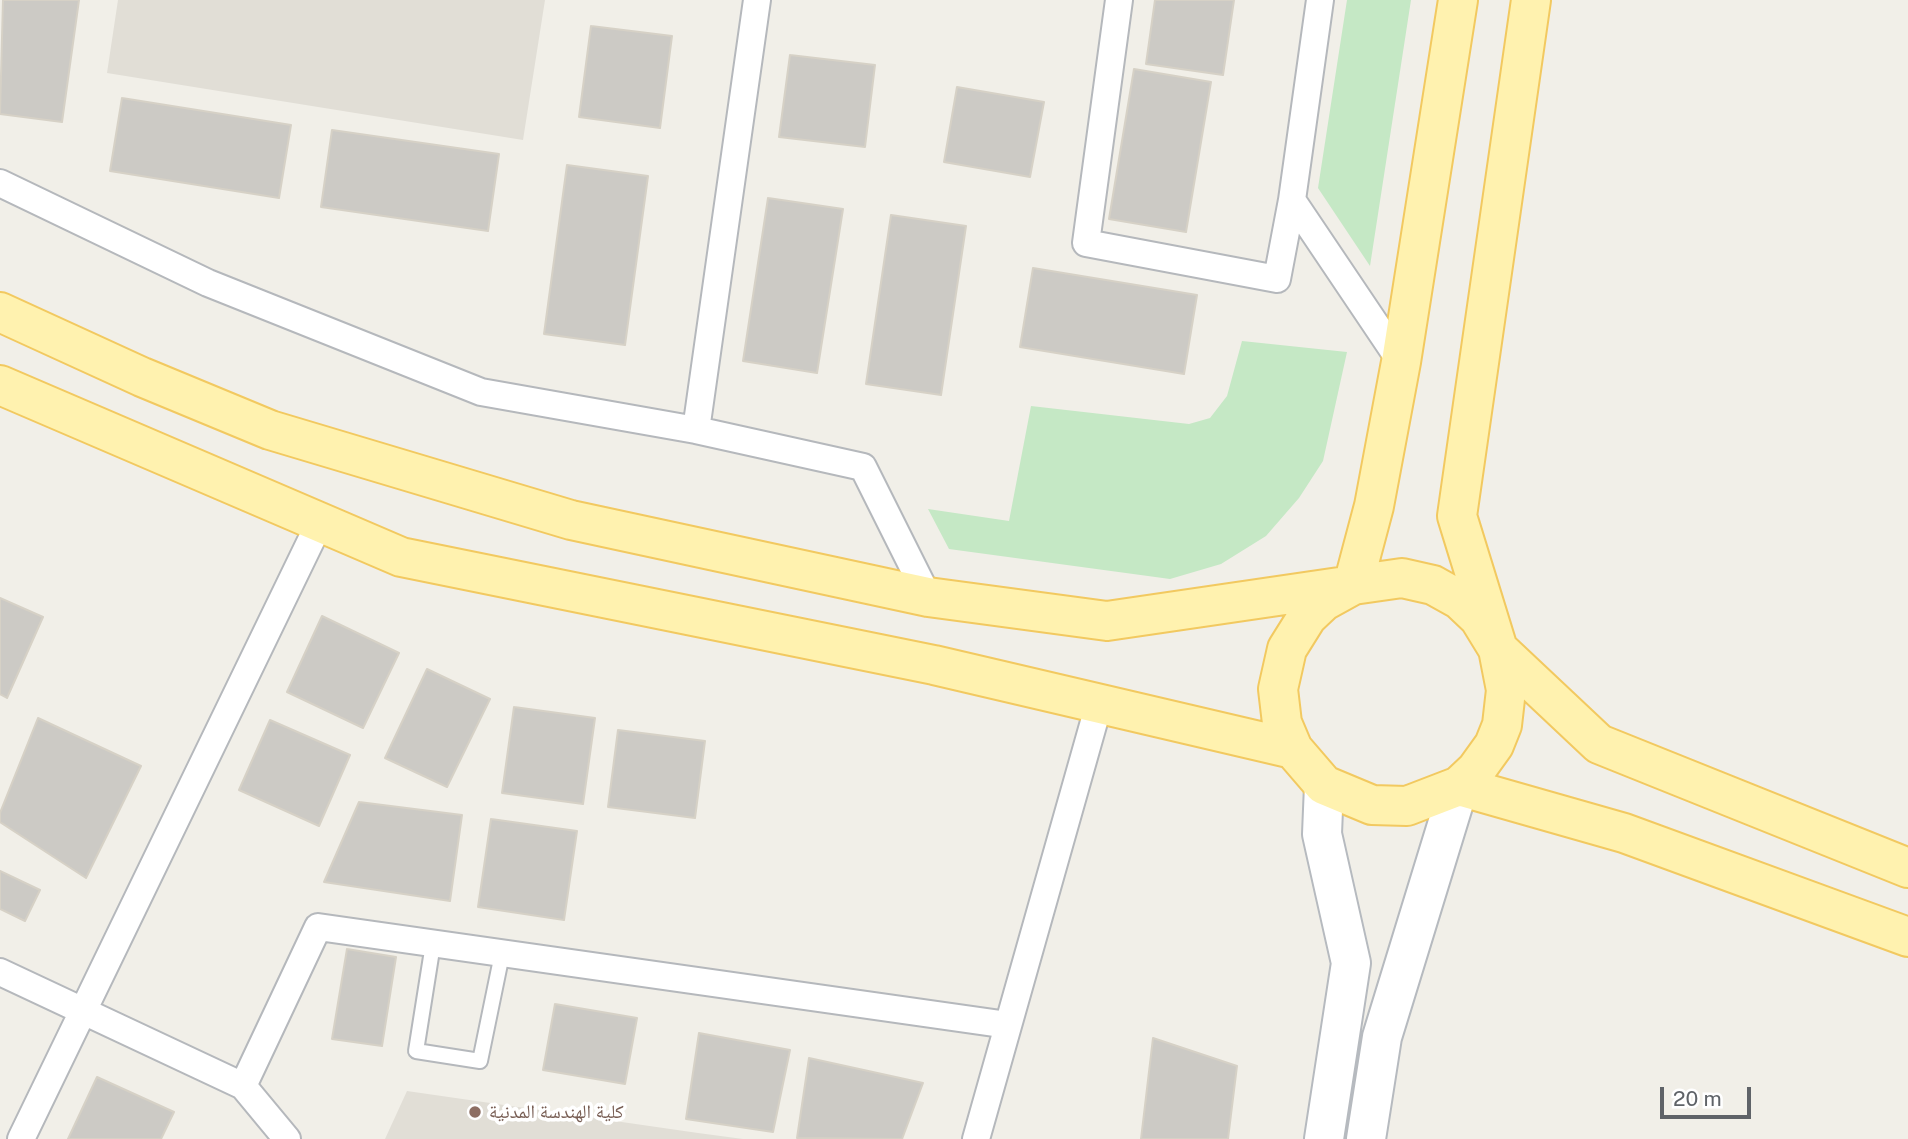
<!DOCTYPE html>
<html>
<head>
<meta charset="utf-8">
<style>
	body { margin:0 }
	#map { position:relative; width:1908px; height:1139px; overflow:hidden; background:#f1efe8; font-family:"Public Sans",sans-serif }
	canvas { display:block }
	.scale { position:absolute; left:1660px; top:1087px; width:91px; height:32px; box-sizing:border-box; border:4px solid #5f6368; border-top:0; padding-left:9px; font-size:21px; line-height:24px; white-space:nowrap; color:#5f6368; -webkit-text-stroke:5px #fff; paint-order:stroke }
</style>
</head>
<body>
<div id="map">
<canvas width="1908" height="1139"></canvas>
<div class="scale">20 m</div>
</div>
<script>
const context = document.querySelector('canvas').getContext('2d');
context.lineJoin = 'round';
function fillPath(path, color) { context.fillStyle = color; context.fill(path, 'evenodd'); }
const shape = rows => new Path2D(rows.map(r => 'M' + r).join(''));
function strokePath(path, color, width, dash) { context.strokeStyle = color; context.lineWidth = width; context.lineCap = dash ? 'butt' : 'round'; context.setLineDash(dash || []); context.stroke(path); }
function write(font, color, halo, rows, align = 'center') {
  context.font = font + ' "Public Sans","Noto Naskh Arabic",sans-serif'; context.lineWidth = 7; context.setLineDash([]); context.textBaseline = 'middle'; context.strokeStyle = halo; context.fillStyle = color; for (const [text, x, y, turn = 0] of rows) {
    context.save(); context.translate(x, y); context.rotate((+turn || 0) * Math.PI / 180); context.textAlign = isNaN(turn) ? turn : align; if (halo) context.strokeText(text, 0, 0); context.fillText(text, 0, 0); context.restore();
  }
}
const education = shape([
	[118,0,545,0,523,140,107,73],
	[407,1091,698,1133,743,1139,385,1139]
]);
const green = shape([
	[1347,0,1411,0,1370,266,1318,188],
	[1242,341,1347,352,1323,461,1299,498,1266,536,1221,564,1170,579,949,549,928,509,1009,521,1031,406,1189,424,1210,418,1227,396]
]);
const building = shape([
	[3,0,79,0,62,122,0,114,3,0],
	[1155,0,1234,0,1223,75,1146,64,1155,0],
	[591,26,672,36,660,128,579,117,591,26],
	[790,55,875,65,865,147,779,137,790,55],
	[1134,69,1211,82,1186,232,1109,219,1134,69],
	[957,87,1044,102,1030,177,944,162,957,87],
	[122,98,291,125,279,198,110,171,122,98],
	[332,130,499,154,488,231,321,207,332,130],
	[567,165,648,176,625,345,544,334,567,165],
	[768,198,843,209,817,373,743,361,768,198],
	[891,215,966,226,941,395,866,384,891,215],
	[1033,268,1197,295,1184,374,1020,347,1033,268],
	[0,598,43,617,7,698,0,694,0,598],
	[322,616,399,653,363,728,287,692,322,616],
	[427,669,490,699,447,787,385,758,427,669],
	[514,707,595,718,583,804,502,793,514,707],
	[38,718,141,766,86,878,0,822,0,813,38,718],
	[270,720,350,755,319,826,239,790,270,720],
	[618,730,705,741,695,818,608,807,618,730],
	[359,802,462,815,450,901,324,882,359,802],
	[491,819,577,831,564,920,478,907,491,819],
	[0,871,40,890,25,921,0,909,0,871],
	[347,949,396,957,382,1046,332,1039,347,949],
	[555,1004,637,1018,625,1084,543,1070,555,1004],
	[699,1033,790,1050,773,1132,686,1119,699,1033],
	[1153,1038,1237,1066,1228,1139,1141,1139,1153,1038],
	[809,1058,923,1083,902,1139,797,1138,809,1058],
	[97,1077,174,1112,161,1139,68,1139,97,1077]
]);
const lane = shape([
	[433,944,416,1051,480,1061,502,954]
]);
const street = shape([
	[1119,0,1086,243,1277,279,1292,200],
	[1320,0,1292,200,1401,362],
	[0,183,208,283,481,392,696,430,863,467,928,597],
	[696,430,757,0],
	[0,972,243,1086,287,1139],
	[243,1086,318,927,1008,1025],
	[21,1139,320,522],
	[976,1139,1099,704]
]);
const secondary = shape([
	[1324,1139,1351,963,1322,834,1324,785],
	[1366,1139,1382,1037,1459,786]
]);
const primary = shape([
	[1531,0,1457,516,1498,649,1599,744,1908,868],
	[0,312,142,377,270,430,571,520,928,597,1107,621,1353,585,1374,506,1401,362,1458,0],
	[0,385,401,557,934,665,1293,749,1324,785,1372,805,1407,806,1459,786,1476,770,1494,745,1502,725,1506,690,1498,649,1479,618,1460,600,1433,585,1402,578,1353,585,1324,601,1307,617,1287,649,1278,689,1282,723,1293,749],
	[1459,786,1624,833,1908,937]
]);
const markers = [
	[475,1112,7,"#8d6e63"]
];
const educationNames = [
	["كلية الهندسة المدنية",489,1112]
];
fillPath(education, '#e1ded6');
fillPath(green, '#c5e8c5');
fillPath(building, '#cccac5');
strokePath(building, '#d6d1c6', 2);
strokePath(lane, '#b5b8bc', 18);
strokePath(street, '#b5b8bc', 30);
strokePath(secondary, '#b6babf', 42);
strokePath(primary, '#f2c960', 42);
strokePath(lane, '#fff', 14);
strokePath(street, '#fff', 26);
strokePath(secondary, '#fff', 38);
strokePath(primary, '#fff2af', 38);
for (const [x, y, r, color] of markers) { const dot = new Path2D(); dot.arc(x, y, r, 0, 2 * Math.PI); context.fillStyle = color; context.fill(dot); strokePath(dot, '#fff', 2.5); }
write('19px', '#785e54', '#fff', educationNames, 'left');
</script>
</body>
</html>
